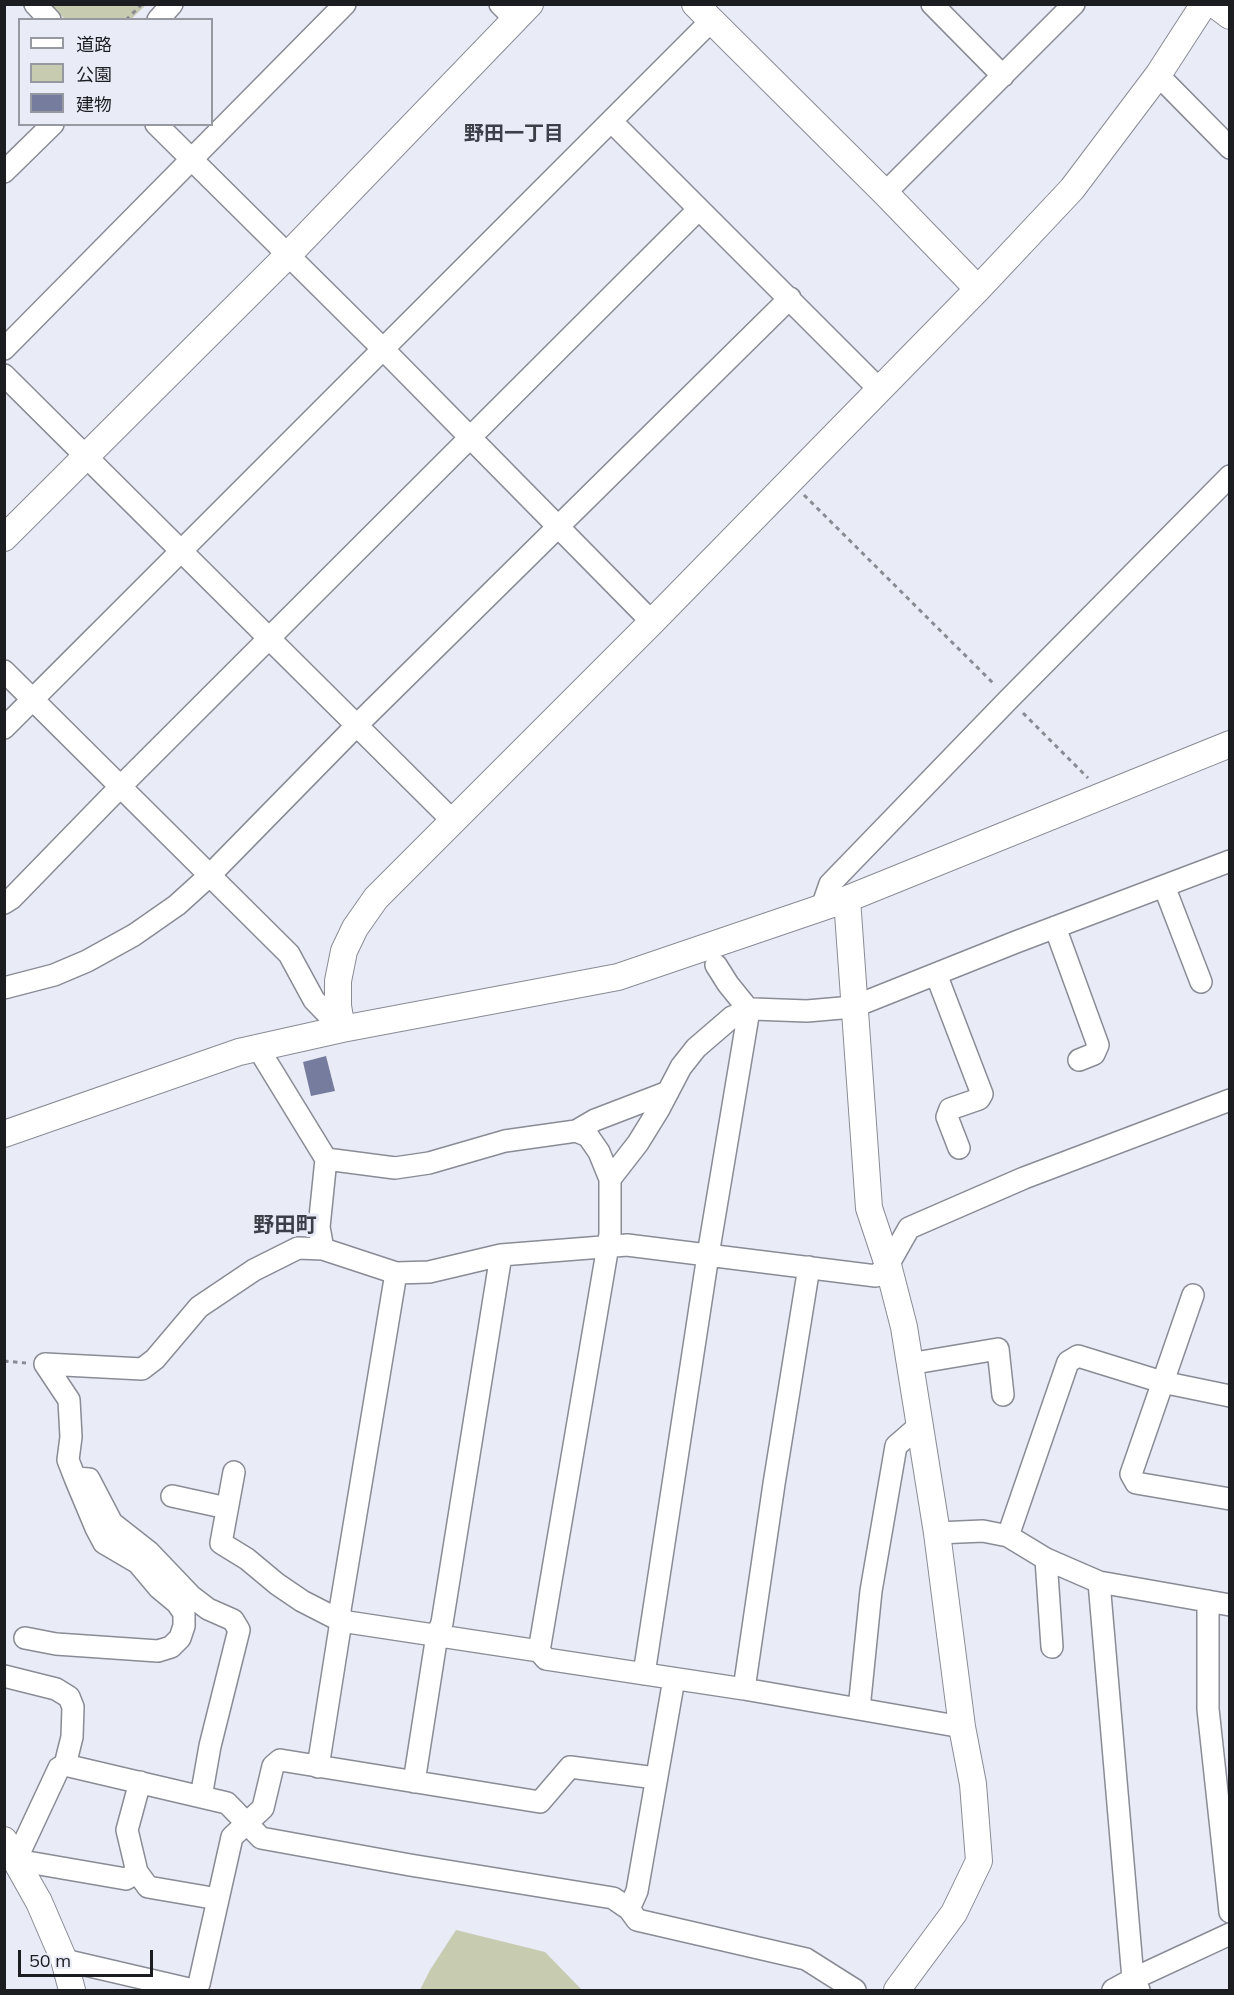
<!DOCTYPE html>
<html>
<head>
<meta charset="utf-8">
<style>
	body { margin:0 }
	#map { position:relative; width:1234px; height:1995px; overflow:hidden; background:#e9ebf7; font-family:Mulish,"Noto Sans JP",sans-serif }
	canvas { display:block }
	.frame { position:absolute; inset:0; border:6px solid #1c1d21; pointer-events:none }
	.legend { position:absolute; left:18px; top:18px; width:195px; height:108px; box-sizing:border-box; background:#e9ebf7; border:2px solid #9799a1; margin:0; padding:8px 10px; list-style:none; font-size:18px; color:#1c1d21 }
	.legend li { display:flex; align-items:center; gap:12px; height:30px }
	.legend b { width:30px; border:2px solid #9799a1 }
	.scale { position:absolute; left:18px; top:1950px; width:135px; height:27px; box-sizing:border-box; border:3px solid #1c1d21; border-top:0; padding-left:8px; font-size:18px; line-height:21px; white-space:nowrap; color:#1c1d21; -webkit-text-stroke:4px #e9ebf7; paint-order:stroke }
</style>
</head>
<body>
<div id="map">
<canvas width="1234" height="1995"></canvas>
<div class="frame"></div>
<ul class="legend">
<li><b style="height:8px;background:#fff"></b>道路</li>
<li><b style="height:16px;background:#c7cbb0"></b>公園</li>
<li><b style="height:16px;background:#767c9e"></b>建物</li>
</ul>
<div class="scale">50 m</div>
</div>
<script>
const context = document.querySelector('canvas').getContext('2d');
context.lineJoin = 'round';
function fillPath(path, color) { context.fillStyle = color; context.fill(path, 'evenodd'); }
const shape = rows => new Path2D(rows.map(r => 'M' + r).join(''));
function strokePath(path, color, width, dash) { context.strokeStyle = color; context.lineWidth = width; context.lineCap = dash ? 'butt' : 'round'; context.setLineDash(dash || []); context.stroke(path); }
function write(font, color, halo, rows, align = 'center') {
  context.font = font + ' Mulish,"Noto Sans JP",sans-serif'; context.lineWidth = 6; context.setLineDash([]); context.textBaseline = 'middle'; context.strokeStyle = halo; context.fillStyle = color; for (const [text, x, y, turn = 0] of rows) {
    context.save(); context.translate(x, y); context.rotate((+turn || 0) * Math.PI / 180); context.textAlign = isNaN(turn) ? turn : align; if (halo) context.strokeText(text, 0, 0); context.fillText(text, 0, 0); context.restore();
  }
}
const green = shape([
	[50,5,146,5,130,20,65,19],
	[456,1930,545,1952,582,1990,420,1990,430,1970]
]);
const building = shape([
	[326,1056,335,1091,311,1096,303,1062]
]);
const path = shape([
	[126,20,142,4],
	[804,495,995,685],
	[1023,713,1088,778],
	[4,1361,26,1363]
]);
const minor = shape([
	[35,4,50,20],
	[500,4,515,19],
	[932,4,1003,76],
	[158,20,172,4],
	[1158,75,1230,148],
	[611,121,879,389],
	[156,124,384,350,652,622],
	[4,172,53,124],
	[885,193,1074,4],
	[4,349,345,4],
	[4,375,454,822],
	[4,671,289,954,314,1000,342,1029],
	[4,728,711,21],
	[1164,886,1201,982],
	[4,903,12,898,120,787,698,210],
	[822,907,830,884,1009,699,1230,476],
	[1055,927,1098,1045,1094,1054,1079,1060],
	[716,965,728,984,749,1010,753,1009,807,1011,853,1007,1016,942,1230,861],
	[936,974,982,1094,979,1099,950,1109,947,1117,959,1148],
	[4,988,54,975,87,961,134,935,177,905,209,876,356,726,790,298],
	[258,1048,326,1159,395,1168,429,1163,505,1141,576,1131,588,1136,599,1152,610,1179,610,1234,539,1651],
	[576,1131,595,1120,668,1092],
	[610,1179,638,1143,659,1109,681,1067,696,1048,732,1017,749,1010,708,1255,644,1674],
	[323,1249,319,1227,326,1159],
	[396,1273,340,1610,341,1621,539,1651,546,1659,744,1689,962,1727],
	[1193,1295,1131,1474,1136,1483,1230,1499],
	[45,1364,142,1369,155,1359,199,1307,254,1270,298,1248,323,1249,396,1273,429,1272,501,1255,627,1245,876,1276,888,1265,909,1228,1024,1178,1230,1100],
	[45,1364,69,1400,71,1437,68,1460,75,1478],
	[909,1364,998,1349,1003,1395],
	[234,1472,221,1543,247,1559,277,1584,302,1601,341,1621,318,1767],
	[172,1496,227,1508],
	[937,1533,983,1531,1008,1536,1046,1559,1099,1582,1230,1605],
	[1008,1536,1068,1362,1078,1356,1162,1382,1230,1396],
	[1046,1559,1052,1647],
	[1099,1582,1133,1979,1139,1990],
	[1208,1601,1208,1709,1230,1912],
	[25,1638,56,1644,158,1651,171,1647,180,1638,184,1626,184,1613,177,1603,159,1588,138,1563,104,1543,96,1528,75,1478,89,1479,112,1523,149,1552,191,1596,208,1609,233,1620,239,1630,210,1746,201,1797],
	[4,1676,56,1689,69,1697,73,1707,72,1737,65,1765],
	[744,1689,774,1484,809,1267],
	[859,1709,871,1591,896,1446,919,1426],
	[140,1782,127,1830,137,1872,148,1887,218,1899],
	[414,1782,437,1635,442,1623,501,1255],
	[137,1872,126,1879,16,1860,59,1768,65,1765,227,1803,261,1838,410,1865,613,1898,629,1909,637,1920,806,1959,855,1990],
	[629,1909,637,1891,674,1679],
	[64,1960,193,1990,199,1984,232,1837,263,1808,273,1766,280,1760,540,1802,570,1767,656,1778],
	[1113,1990,1133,1979,1230,1934]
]);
const tertiary = shape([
	[695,4,885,193,978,289],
	[1214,4,1230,16],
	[4,538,287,256,530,4],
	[847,899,869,1208,888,1265,904,1327,937,1533,962,1727,973,1784,979,1861,954,1913,897,1990],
	[342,1029,338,1006,338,981,344,951,355,928,376,898,652,622,978,289,1072,189,1158,75,1204,4],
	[4,1134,239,1052,342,1029,618,977,847,899,1230,744],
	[4,1840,39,1902,64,1960,72,1990]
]);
const neighbourhoodNames = [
	["野田一丁目",514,134]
];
const quarterNames = [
	["野田町",285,1226]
];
fillPath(green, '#c7cbb0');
fillPath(building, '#767c9e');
strokePath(minor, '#898b95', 24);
strokePath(tertiary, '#898b95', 28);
strokePath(path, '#8a8b93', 3, [4.5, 4.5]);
strokePath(minor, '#fff', 21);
strokePath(tertiary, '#fff', 26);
write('bold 20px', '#3d3f48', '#e9ebf7', neighbourhoodNames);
write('bold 21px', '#3d3f48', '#e9ebf7', quarterNames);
</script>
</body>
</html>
